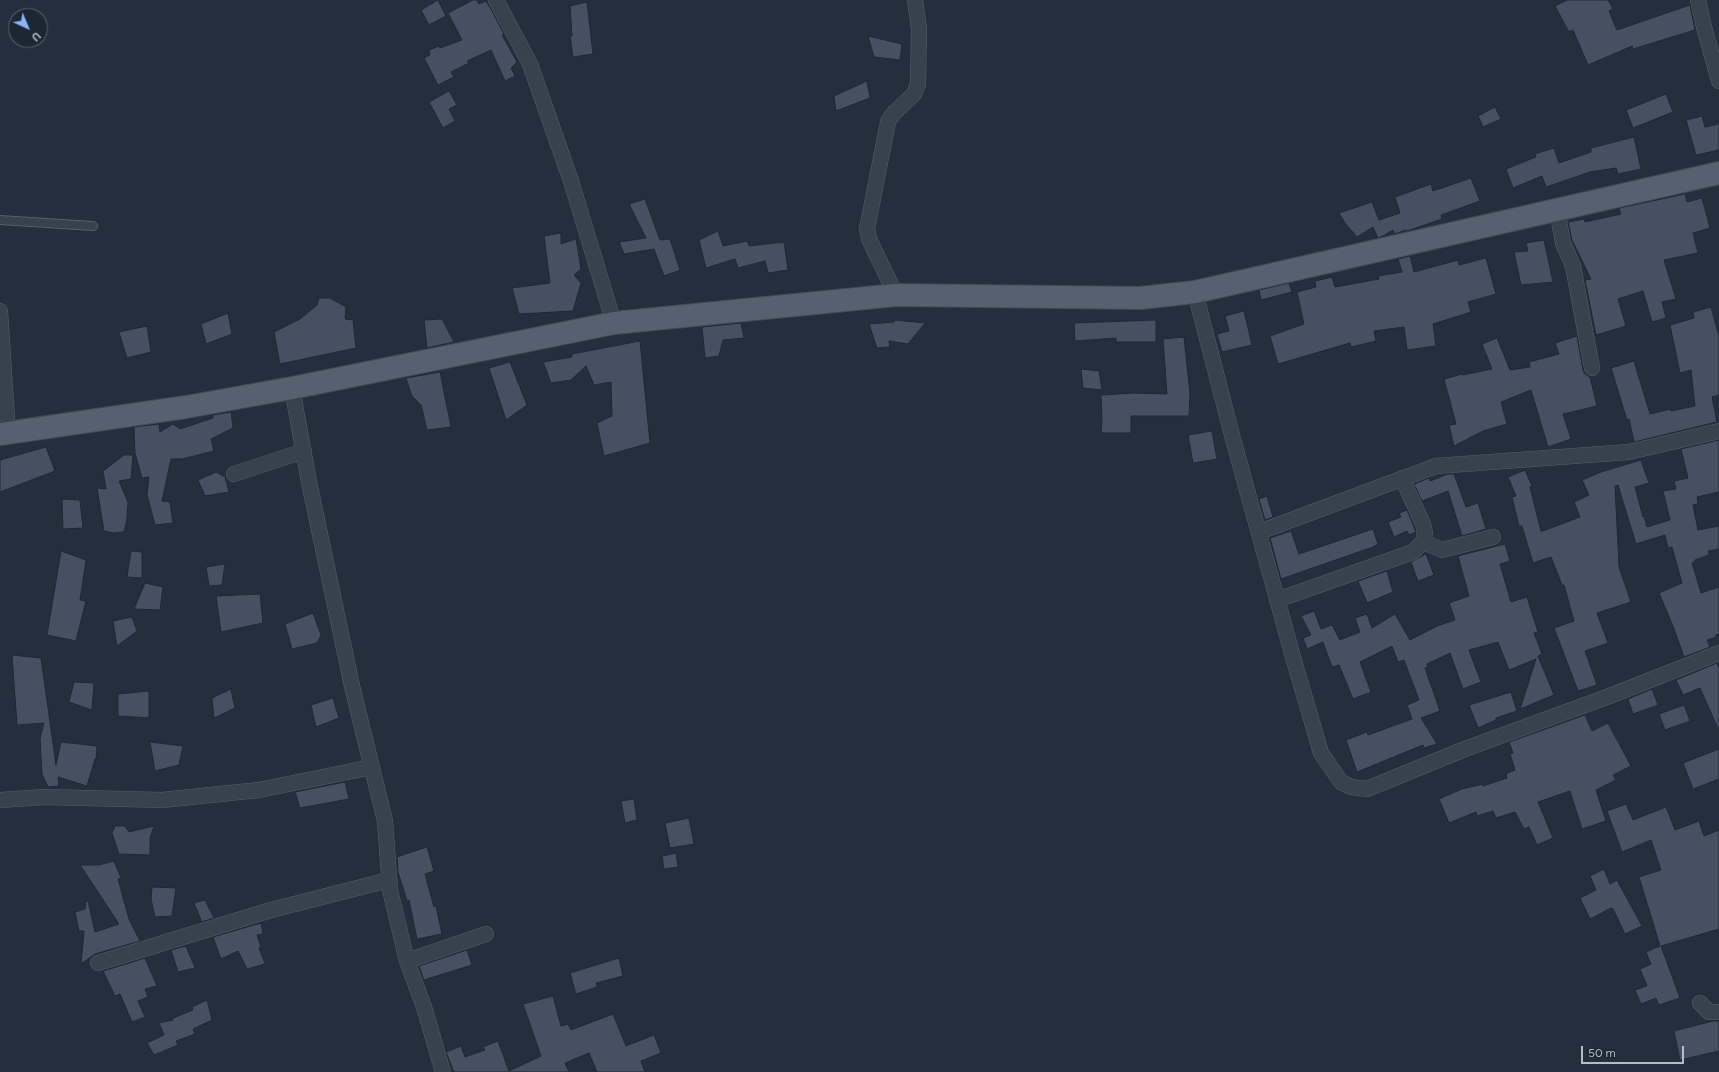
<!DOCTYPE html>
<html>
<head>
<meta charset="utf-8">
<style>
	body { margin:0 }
	#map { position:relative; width:1719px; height:1072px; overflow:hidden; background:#242f3e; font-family:Figtree,sans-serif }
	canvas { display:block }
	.north { position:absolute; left:8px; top:8px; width:40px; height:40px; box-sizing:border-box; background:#1d2633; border:1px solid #59626f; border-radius:50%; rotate:136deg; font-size:11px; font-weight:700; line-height:16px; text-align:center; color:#b4bcc9 }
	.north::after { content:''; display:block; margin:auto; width:14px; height:18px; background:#8ab4f8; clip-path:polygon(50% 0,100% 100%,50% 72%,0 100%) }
	.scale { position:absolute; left:1581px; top:1046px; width:103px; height:18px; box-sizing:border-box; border:2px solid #b4bcc9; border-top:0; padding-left:5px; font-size:12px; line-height:14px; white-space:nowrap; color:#b4bcc9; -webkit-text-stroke:3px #1d2633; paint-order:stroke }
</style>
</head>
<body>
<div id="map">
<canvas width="1719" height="1072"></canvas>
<div class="north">U</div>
<div class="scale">50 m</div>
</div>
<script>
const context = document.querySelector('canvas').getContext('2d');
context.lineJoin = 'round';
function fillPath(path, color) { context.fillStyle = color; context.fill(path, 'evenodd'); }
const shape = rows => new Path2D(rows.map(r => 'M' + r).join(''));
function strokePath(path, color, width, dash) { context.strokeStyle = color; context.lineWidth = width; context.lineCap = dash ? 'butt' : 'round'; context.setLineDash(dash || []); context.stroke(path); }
const building = shape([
	[438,0,446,16,429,25,421,10,438,0],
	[473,0,477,0,479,4,486,1,492,11,504,34,502,35,517,62,511,68,515,76,505,81,491,50,467,61,469,63,451,72,454,77,438,85,424,58,430,55,429,50,439,46,440,48,462,40,448,13,473,0],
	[1567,0,1608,0,1613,9,1609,11,1617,30,1690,5,1695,30,1633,49,1632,46,1588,65,1573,30,1569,32,1555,6,1567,0],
	[587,2,593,54,573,57,570,36,572,36,570,6,587,2],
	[868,36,902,44,900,60,874,57,868,36],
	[867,81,870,98,836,111,834,96,867,81],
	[449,91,457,105,449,109,455,121,443,128,429,102,449,91],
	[1666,94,1673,112,1633,128,1626,110,1666,94],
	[1495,107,1501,119,1483,127,1478,116,1495,107],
	[1702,116,1705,127,1719,124,1719,150,1696,155,1686,120,1702,116],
	[1634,137,1641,169,1618,174,1616,168,1590,172,1546,187,1542,176,1513,188,1506,169,1536,157,1535,154,1554,148,1559,163,1591,152,1591,148,1634,137],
	[1471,178,1480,201,1441,215,1442,219,1407,231,1406,230,1395,234,1393,230,1383,236,1378,238,1373,227,1357,237,1345,223,1339,213,1372,202,1379,220,1400,213,1395,197,1431,184,1433,191,1471,178],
	[1685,194,1687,202,1702,198,1710,228,1693,233,1698,253,1664,260,1676,299,1662,302,1666,318,1652,322,1643,291,1618,299,1626,326,1596,335,1585,280,1591,279,1572,240,1568,222,1584,219,1585,222,1621,214,1619,208,1685,194],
	[645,199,660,240,670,239,680,270,664,276,654,249,624,254,619,242,646,238,629,204,645,199],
	[718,231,723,246,747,241,749,246,784,242,788,270,768,273,765,261,738,268,735,259,706,268,699,240,718,231],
	[561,233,561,244,576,239,581,269,574,275,581,283,573,311,519,314,512,288,550,283,544,236,561,233],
	[1544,240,1553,282,1521,285,1514,252,1528,251,1526,243,1544,240],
	[1410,256,1414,272,1458,260,1459,265,1486,258,1496,294,1468,302,1471,312,1433,324,1436,346,1407,350,1404,327,1374,331,1376,341,1351,347,1350,343,1278,364,1270,336,1304,324,1297,292,1316,287,1315,281,1332,277,1335,287,1379,279,1378,276,1402,272,1398,259,1410,256],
	[1289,283,1292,292,1261,300,1259,290,1289,283],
	[319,298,330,298,346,307,345,319,353,320,356,348,280,364,274,332,300,319,317,305,319,298],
	[1711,307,1719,336,1719,395,1712,397,1717,422,1634,442,1629,419,1627,420,1611,368,1634,361,1650,414,1671,409,1671,411,1695,406,1691,370,1680,373,1670,325,1694,318,1693,312,1711,307],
	[1244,311,1252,345,1222,352,1217,334,1229,331,1225,316,1244,311],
	[228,313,232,334,206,344,201,324,228,313],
	[442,319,454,342,427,348,424,320,442,319],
	[894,320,925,323,908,344,889,341,890,347,877,348,869,324,894,322,894,320],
	[1156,320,1156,342,1116,342,1116,338,1075,341,1074,323,1156,320],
	[741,323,744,338,723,340,719,356,705,358,702,327,741,323],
	[147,326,151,352,127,358,119,332,147,326],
	[1577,336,1583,370,1585,374,1590,377,1597,406,1563,414,1571,439,1548,447,1531,390,1501,402,1507,424,1483,431,1454,446,1449,425,1456,424,1444,379,1462,374,1463,375,1492,369,1482,344,1497,338,1510,370,1530,367,1529,362,1559,354,1555,343,1577,336],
	[1184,337,1190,394,1189,416,1131,416,1131,433,1101,433,1102,419,1101,395,1134,393,1167,394,1163,339,1184,337],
	[640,341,650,443,604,456,597,423,612,416,611,382,594,385,586,366,571,380,551,383,543,362,572,357,572,354,640,341],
	[510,362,527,405,506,420,489,368,510,362],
	[1081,369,1099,371,1102,390,1083,388,1081,369],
	[440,372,451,427,427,430,421,405,412,396,406,378,440,372],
	[231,412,233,428,211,439,214,451,182,459,171,459,162,501,170,502,173,523,155,525,147,495,149,477,142,478,135,453,134,427,159,424,160,432,173,424,180,429,213,418,213,415,231,412],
	[1212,431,1217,459,1193,463,1188,435,1212,431],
	[1719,440,1719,492,1697,497,1698,504,1693,505,1698,530,1719,526,1719,549,1708,551,1709,555,1695,560,1695,562,1692,563,1701,593,1719,587,1719,634,1716,635,1716,637,1707,640,1710,647,1684,657,1673,626,1659,593,1682,583,1672,547,1668,548,1665,535,1636,544,1618,485,1615,486,1619,567,1631,602,1597,613,1608,643,1585,651,1597,685,1578,691,1554,628,1574,621,1564,585,1562,585,1551,557,1533,563,1522,526,1519,526,1512,497,1516,496,1508,477,1525,470,1532,486,1530,487,1541,531,1543,531,1580,517,1574,502,1589,495,1582,480,1601,472,1641,460,1649,483,1635,487,1643,517,1644,516,1647,527,1670,520,1663,491,1676,489,1674,481,1688,478,1681,449,1719,440],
	[46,447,55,471,0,492,0,460,46,447],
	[124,455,133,455,131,479,119,481,128,502,127,519,124,532,114,533,104,531,97,488,106,489,103,471,124,455],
	[216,472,225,477,229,492,205,496,198,480,216,472],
	[1448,474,1454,474,1466,507,1478,503,1486,529,1462,536,1448,491,1422,501,1414,484,1429,478,1430,481,1448,474],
	[1267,496,1273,517,1265,520,1259,499,1267,496],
	[62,499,80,500,83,528,63,529,62,499],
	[1407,510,1416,532,1409,535,1407,531,1394,537,1388,522,1401,517,1399,513,1407,510],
	[1373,529,1378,544,1373,547,1281,579,1270,538,1291,531,1299,554,1373,529],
	[1505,544,1510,561,1500,564,1511,602,1527,597,1538,632,1534,633,1542,654,1538,656,1554,695,1520,709,1536,659,1509,670,1498,642,1469,650,1481,682,1463,689,1450,653,1427,664,1428,667,1425,668,1440,711,1421,718,1437,744,1424,748,1423,745,1357,772,1346,740,1367,732,1368,735,1412,719,1407,705,1419,700,1404,660,1398,662,1392,646,1360,662,1371,692,1353,699,1339,665,1332,667,1323,642,1307,649,1303,638,1311,635,1301,616,1314,611,1321,629,1332,625,1340,640,1360,632,1355,618,1367,614,1372,628,1395,614,1410,640,1437,626,1455,620,1449,603,1469,596,1458,556,1505,544],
	[61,551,86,560,80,600,86,601,76,641,47,635,61,551],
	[131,551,142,552,142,578,127,577,131,551],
	[1426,554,1434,575,1418,581,1411,562,1426,554],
	[225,564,222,585,209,586,206,567,225,564],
	[1387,571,1393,592,1367,603,1358,581,1387,571],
	[145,583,163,587,160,610,134,609,145,583],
	[260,594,263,623,221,632,216,596,260,594],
	[313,613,321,635,317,643,292,649,285,624,313,613],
	[132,617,137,631,117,646,113,621,132,617],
	[12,655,41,658,56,765,61,742,97,746,96,759,95,759,87,786,58,777,59,786,48,787,42,774,40,738,44,723,17,725,12,655],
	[1717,663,1719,668,1719,731,1700,688,1683,695,1676,680,1717,663],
	[74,682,94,683,92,710,69,702,74,682],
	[231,689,235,708,214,718,212,698,231,689],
	[1652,689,1658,705,1633,714,1628,699,1652,689],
	[149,691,149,718,118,716,118,694,149,691],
	[1511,692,1517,711,1496,718,1496,720,1478,728,1469,705,1511,692],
	[333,698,339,718,316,727,311,705,333,698],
	[1684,705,1690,721,1665,730,1659,714,1684,705],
	[1585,715,1592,731,1608,723,1631,766,1613,775,1616,780,1596,790,1606,821,1582,829,1570,791,1538,802,1553,838,1537,845,1529,827,1524,829,1515,812,1496,818,1493,811,1477,816,1476,812,1449,823,1439,799,1462,789,1483,784,1483,786,1507,778,1506,774,1515,770,1510,754,1513,753,1509,742,1585,715],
	[150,742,183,746,179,765,155,771,150,742],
	[1719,749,1719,779,1693,789,1683,763,1719,749],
	[345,782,349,799,300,808,295,792,345,782],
	[634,799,637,820,625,823,621,801,634,799],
	[1626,804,1633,820,1666,807,1675,830,1699,821,1704,836,1719,830,1719,929,1661,946,1680,998,1659,1005,1656,998,1641,1004,1635,990,1647,986,1640,969,1651,964,1646,952,1660,946,1639,877,1661,870,1651,840,1622,852,1607,811,1626,804],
	[689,818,694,844,670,848,665,823,689,818],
	[115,826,125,826,129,832,154,826,150,838,150,855,119,854,112,833,115,826],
	[427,847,434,871,425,874,434,907,436,906,442,934,417,939,409,900,407,901,398,872,397,857,427,847],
	[676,853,678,867,664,869,662,856,676,853],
	[114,861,121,878,118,879,129,919,140,941,95,954,81,964,84,931,79,931,75,912,85,909,86,901,88,901,95,932,119,924,80,865,99,865,114,861],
	[1604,869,1610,884,1617,880,1642,926,1625,934,1613,909,1611,908,1590,919,1580,898,1596,890,1590,876,1604,869],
	[152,887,176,888,172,916,155,917,151,899,152,887],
	[205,900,214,918,202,922,194,903,205,900],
	[261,923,263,934,257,935,261,947,259,948,265,964,247,969,238,951,221,959,213,937,261,923],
	[186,946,195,968,178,972,171,950,186,946],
	[467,950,472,965,424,980,419,966,467,950],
	[145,958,157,986,145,989,148,997,138,1001,145,1017,132,1022,120,994,115,996,103,971,145,958],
	[619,958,623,976,596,983,597,987,576,994,570,973,619,958],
	[553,996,561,1026,568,1024,571,1030,613,1014,626,1046,654,1035,661,1053,641,1061,645,1072,597,1072,589,1053,565,1063,569,1072,454,1072,446,1052,461,1046,465,1057,485,1050,483,1047,498,1041,509,1071,541,1056,523,1004,553,996],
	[207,1000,212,1020,193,1029,195,1034,176,1041,178,1045,154,1055,147,1043,164,1035,159,1023,173,1020,173,1018,193,1010,192,1007,207,1000],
	[1713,1021,1719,1021,1719,1051,1680,1060,1674,1031,1713,1021]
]);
const lane = shape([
	[0,220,93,226]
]);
const street = shape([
	[496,0,530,64,571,181,614,323],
	[1698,0,1704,27,1719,81],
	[1557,209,1563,243,1573,266,1592,368],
	[1195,292,1233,439,1293,657,1321,753,1341,782,1351,787,1367,789,1465,749,1607,697,1719,653],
	[896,295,869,239,867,229,888,122,893,114,914,94,918,84,919,29,915,0],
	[0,311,8,433],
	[292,388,309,482,352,686,385,821,390,890,407,961,424,1007,443,1072],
	[234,474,304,451],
	[1259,532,1436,466,1629,452,1719,431],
	[1423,542,1442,550,1493,537],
	[1277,600,1413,552,1423,542,1425,533,1423,524,1402,478],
	[0,800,44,797,162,800,259,790,372,767],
	[407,961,486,934],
	[98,963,271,910,389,880],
	[1700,1003,1709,1012,1719,1012]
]);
const primary = shape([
	[0,434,186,407,292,388,614,323,896,295,1140,298,1195,292,1719,173]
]);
fillPath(building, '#455162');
strokePath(building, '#1f2835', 1);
strokePath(lane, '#565f6c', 10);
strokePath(street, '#565f6c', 16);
strokePath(primary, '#414a57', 24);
strokePath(lane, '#38414e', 8);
strokePath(street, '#38414e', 15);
strokePath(primary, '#56606e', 22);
</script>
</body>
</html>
